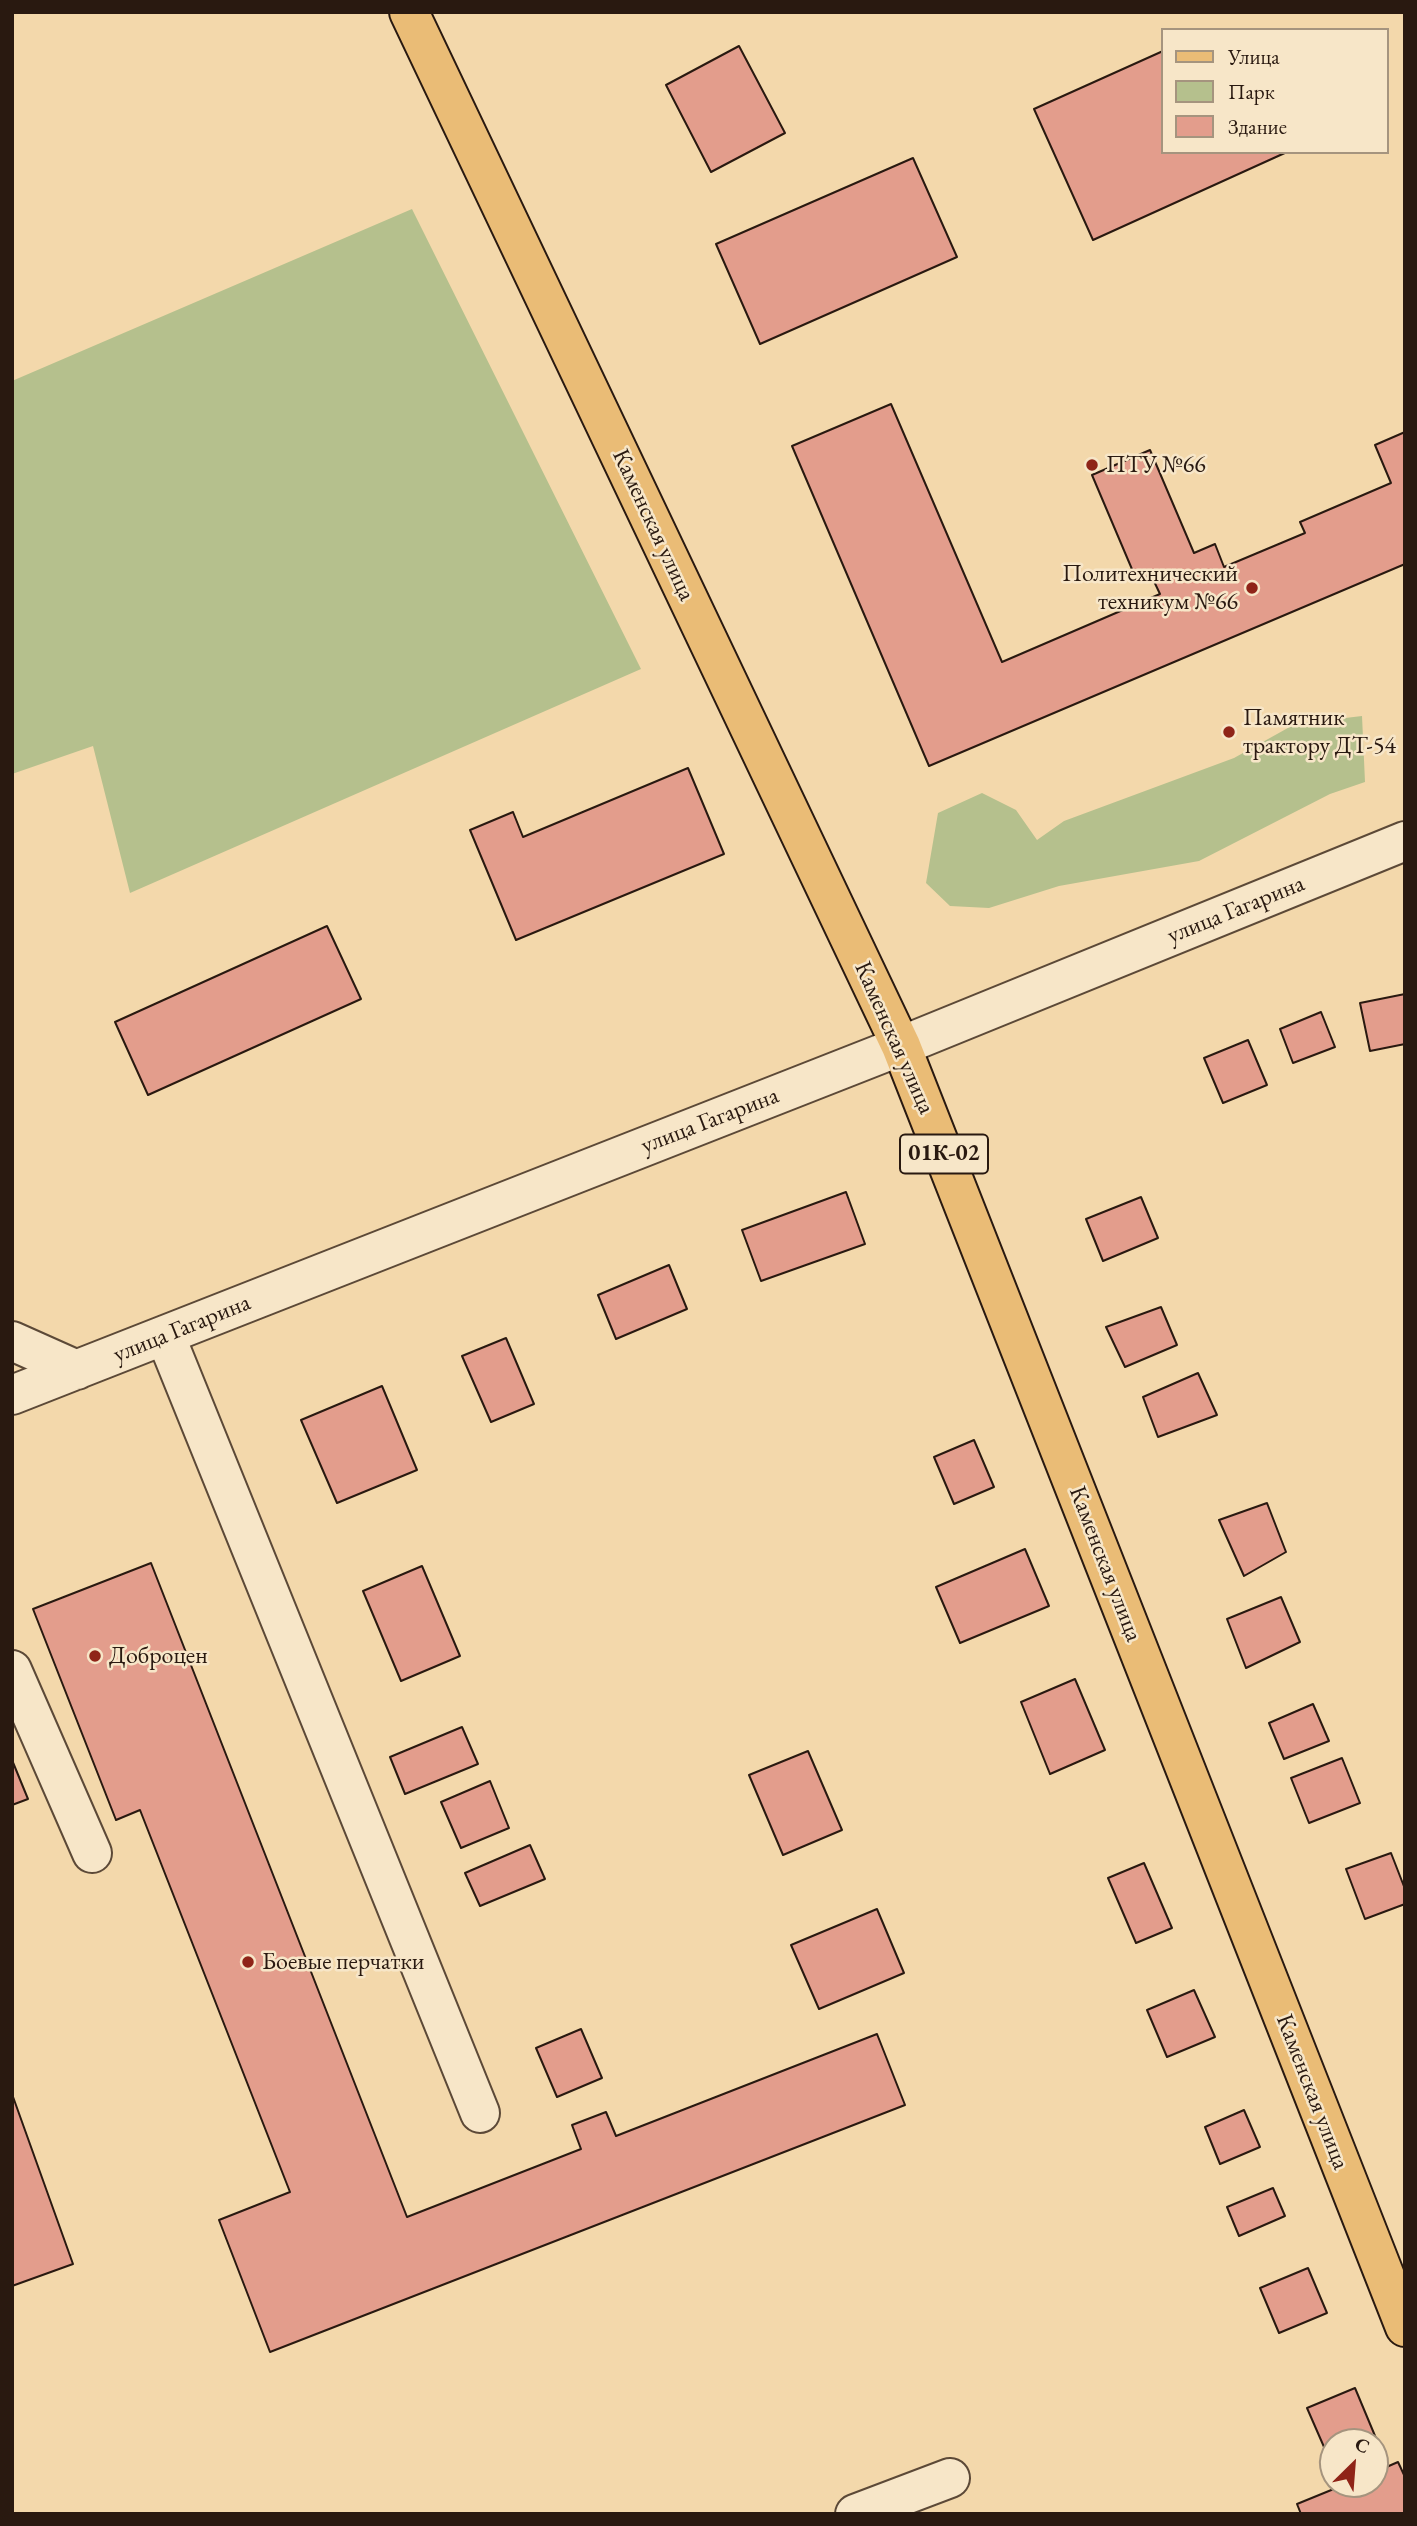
<!DOCTYPE html>
<html>
<head>
<meta charset="utf-8">
<style>
	body { margin:0 }
	#map { position:relative; width:1417px; height:2526px; overflow:hidden; background:#f3d8ab; font-family:"EB Garamond",serif }
	canvas { display:block }
	.frame { position:absolute; inset:0; border:14px solid #291910; pointer-events:none }
	.legend { position:absolute; left:1161px; top:28px; width:228px; height:126px; box-sizing:border-box; background:#f7e6c8; border:2px solid #a5947e; margin:0; padding:9px 12px; list-style:none; font-size:21px; color:#291910 }
	.legend li { display:flex; align-items:center; gap:14px; height:35px }
	.legend b { width:35px; border:2px solid #a5947e }
	.north { position:absolute; left:1319px; top:2428px; width:70px; height:70px; box-sizing:border-box; background:#f7e6c8; border:2px solid #a5947e; border-radius:50%; rotate:25deg; font-size:19px; font-weight:700; line-height:28px; text-align:center; color:#291910 }
	.north::after { content:''; display:block; margin:auto; width:24px; height:32px; background:#8f2418; clip-path:polygon(50% 0,100% 100%,50% 72%,0 100%) }
</style>
</head>
<body>
<div id="map">
<canvas width="1417" height="2526"></canvas>
<div class="frame"></div>
<ul class="legend">
<li><b style="height:9px;background:#eabc76"></b>Улица</li>
<li><b style="height:19px;background:#b5c08d"></b>Парк</li>
<li><b style="height:19px;background:#e39d8c"></b>Здание</li>
</ul>
<div class="north">С</div>
</div>
<script>
const context = document.querySelector('canvas').getContext('2d');
context.lineJoin = 'round';
function fillPath(path, color) { context.fillStyle = color; context.fill(path, 'evenodd'); }
const shape = rows => new Path2D(rows.map(r => 'M' + r).join(''));
function strokePath(path, color, width, dash) { context.strokeStyle = color; context.lineWidth = width; context.lineCap = dash ? 'butt' : 'round'; context.setLineDash(dash || []); context.stroke(path); }
function write(font, color, halo, rows, align = 'center') {
  context.font = font + ' "EB Garamond",serif'; context.lineWidth = 5; context.setLineDash([]); context.textBaseline = 'middle'; context.strokeStyle = halo; context.fillStyle = color; for (const [text, x, y, turn = 0] of rows) {
    context.save(); context.translate(x, y); context.rotate((+turn || 0) * Math.PI / 180); context.textAlign = isNaN(turn) ? turn : align; if (halo) context.strokeText(text, 0, 0); context.fillText(text, 0, 0); context.restore();
  }
}
const green = shape([
	[412,209,641,669,130,893,93,746,12,774,12,381],
	[1362,716,1365,782,1330,794,1199,861,1059,886,989,908,950,906,926,883,938,813,982,793,1016,810,1037,840,1064,821,1234,758,1295,724]
]);
const building = shape([
	[739,46,785,133,711,172,666,85,739,46],
	[1163,51,1163,152,1287,152,1093,240,1034,109,1163,51],
	[913,158,957,257,760,344,716,244,913,158],
	[891,404,1002,662,1160,594,1151,575,1137,581,1092,475,1150,450,1194,553,1215,544,1224,567,1305,533,1300,522,1391,483,1375,445,1405,432,1405,564,929,766,792,446,891,404],
	[688,768,724,854,516,940,470,830,513,812,523,837,688,768],
	[327,926,361,999,148,1095,115,1022,327,926],
	[1405,994,1405,1044,1370,1051,1360,1003,1405,994],
	[1321,1012,1335,1047,1293,1063,1280,1029,1321,1012],
	[1248,1040,1267,1085,1223,1103,1204,1058,1248,1040],
	[846,1192,865,1244,761,1281,742,1230,846,1192],
	[1141,1197,1158,1238,1103,1261,1086,1219,1141,1197],
	[669,1265,687,1309,616,1339,598,1295,669,1265],
	[1161,1307,1177,1345,1125,1367,1106,1327,1161,1307],
	[506,1338,534,1404,491,1422,462,1356,506,1338],
	[1198,1373,1217,1415,1158,1437,1143,1397,1198,1373],
	[382,1386,417,1470,337,1503,301,1420,382,1386],
	[974,1440,994,1487,954,1504,934,1457,974,1440],
	[1267,1503,1286,1552,1244,1576,1219,1520,1267,1503],
	[1025,1549,1049,1606,960,1643,936,1587,1025,1549],
	[151,1563,407,2217,581,2149,572,2125,606,2112,616,2136,877,2034,905,2105,270,2352,219,2220,290,2192,140,1810,116,1820,33,1609,151,1563],
	[422,1566,460,1656,401,1681,363,1591,422,1566],
	[1281,1597,1300,1642,1246,1668,1227,1619,1281,1597],
	[1075,1679,1105,1750,1050,1774,1021,1702,1075,1679],
	[1313,1704,1329,1741,1284,1759,1269,1723,1313,1704],
	[462,1727,478,1764,405,1794,390,1757,462,1727],
	[808,1751,842,1830,783,1855,749,1775,808,1751],
	[1342,1758,1360,1803,1309,1823,1291,1778,1342,1758],
	[12,1760,28,1799,12,1805,12,1760],
	[490,1781,509,1828,461,1848,441,1802,490,1781],
	[530,1845,545,1879,480,1906,465,1873,530,1845],
	[1391,1853,1405,1889,1405,1904,1365,1919,1346,1869,1391,1853],
	[1144,1863,1172,1928,1136,1943,1108,1878,1144,1863],
	[877,1909,904,1973,819,2009,791,1945,877,1909],
	[1194,1990,1215,2037,1167,2057,1147,2010,1194,1990],
	[581,2029,602,2078,557,2097,536,2048,581,2029],
	[12,2094,73,2264,12,2286,12,2094],
	[1244,2110,1260,2147,1220,2164,1205,2127,1244,2110],
	[1273,2188,1285,2216,1239,2236,1227,2207,1273,2188],
	[1308,2268,1327,2313,1279,2333,1260,2288,1308,2268],
	[1355,2388,1378,2443,1333,2442,1333,2462,1331,2463,1307,2408,1355,2388],
	[1398,2462,1405,2477,1405,2514,1301,2514,1297,2504,1346,2484,1375,2484,1375,2472,1398,2462]
]);
const minor = shape([
	[165,1335,480,2113],
	[12,1341,77,1370],
	[12,1395,901,1046,1405,841],
	[12,1670,92,1853],
	[855,2514,950,2478]
]);
const major = shape([
	[409,12,901,1046,1405,2327]
]);
const markers = [
	[1092,465,7,"#8f2418"],
	[1252,588,7,"#8f2418"],
	[1229,732,7,"#8f2418"],
	[95,1656,7,"#8f2418"],
	[248,1962,7,"#8f2418"]
];
const shields = [
	[944,1154,88]
];
const shieldNames = [
	["01К-02",944,1154]
];
const poiNames = [
	["ПТУ №66",1106,465],
	["Политехнический",1238,574,"right"],
	["техникум №66",1238,602,"right"],
	["Памятник",1243,718],
	["трактору ДТ-54",1243,746],
	["Доброцен",109,1656],
	["Боевые перчатки",262,1962]
];
const streetNames = [
	["Каменская улица",653,525,65],
	["улица Гагарина",1236,910,-22],
	["Каменская улица",894,1038,66],
	["улица Гагарина",710,1121,-21],
	["улица Гагарина",182,1329,-22],
	["Каменская улица",1105,1564,69],
	["Каменская улица",1312,2092,69]
];
fillPath(green, '#b5c08d');
fillPath(building, '#e39d8c');
strokePath(building, '#291910', 2);
strokePath(minor, '#5c4937', 42);
strokePath(major, '#291910', 42);
strokePath(minor, '#f7e6c8', 38);
strokePath(major, '#eabc76', 38);
for (const [x, y, r, color] of markers) { const dot = new Path2D(); dot.arc(x, y, r, 0, 2 * Math.PI); context.fillStyle = color; context.fill(dot); strokePath(dot, '#f7e6c8', 2.5); }
for (const [x, y, w] of shields) { const box = new Path2D(); box.roundRect(x - w / 2, y - 19.5, w, 39, 5); context.fillStyle = '#f7e6c8'; context.fill(box); strokePath(box, '#291910', 2); }
write('bold 23px', '#291910', null, shieldNames);
write('24px', '#291910', '#f7e6c8', poiNames, 'left');
write('24px', '#291910', '#f7e6c8', streetNames);
</script>
</body>
</html>
